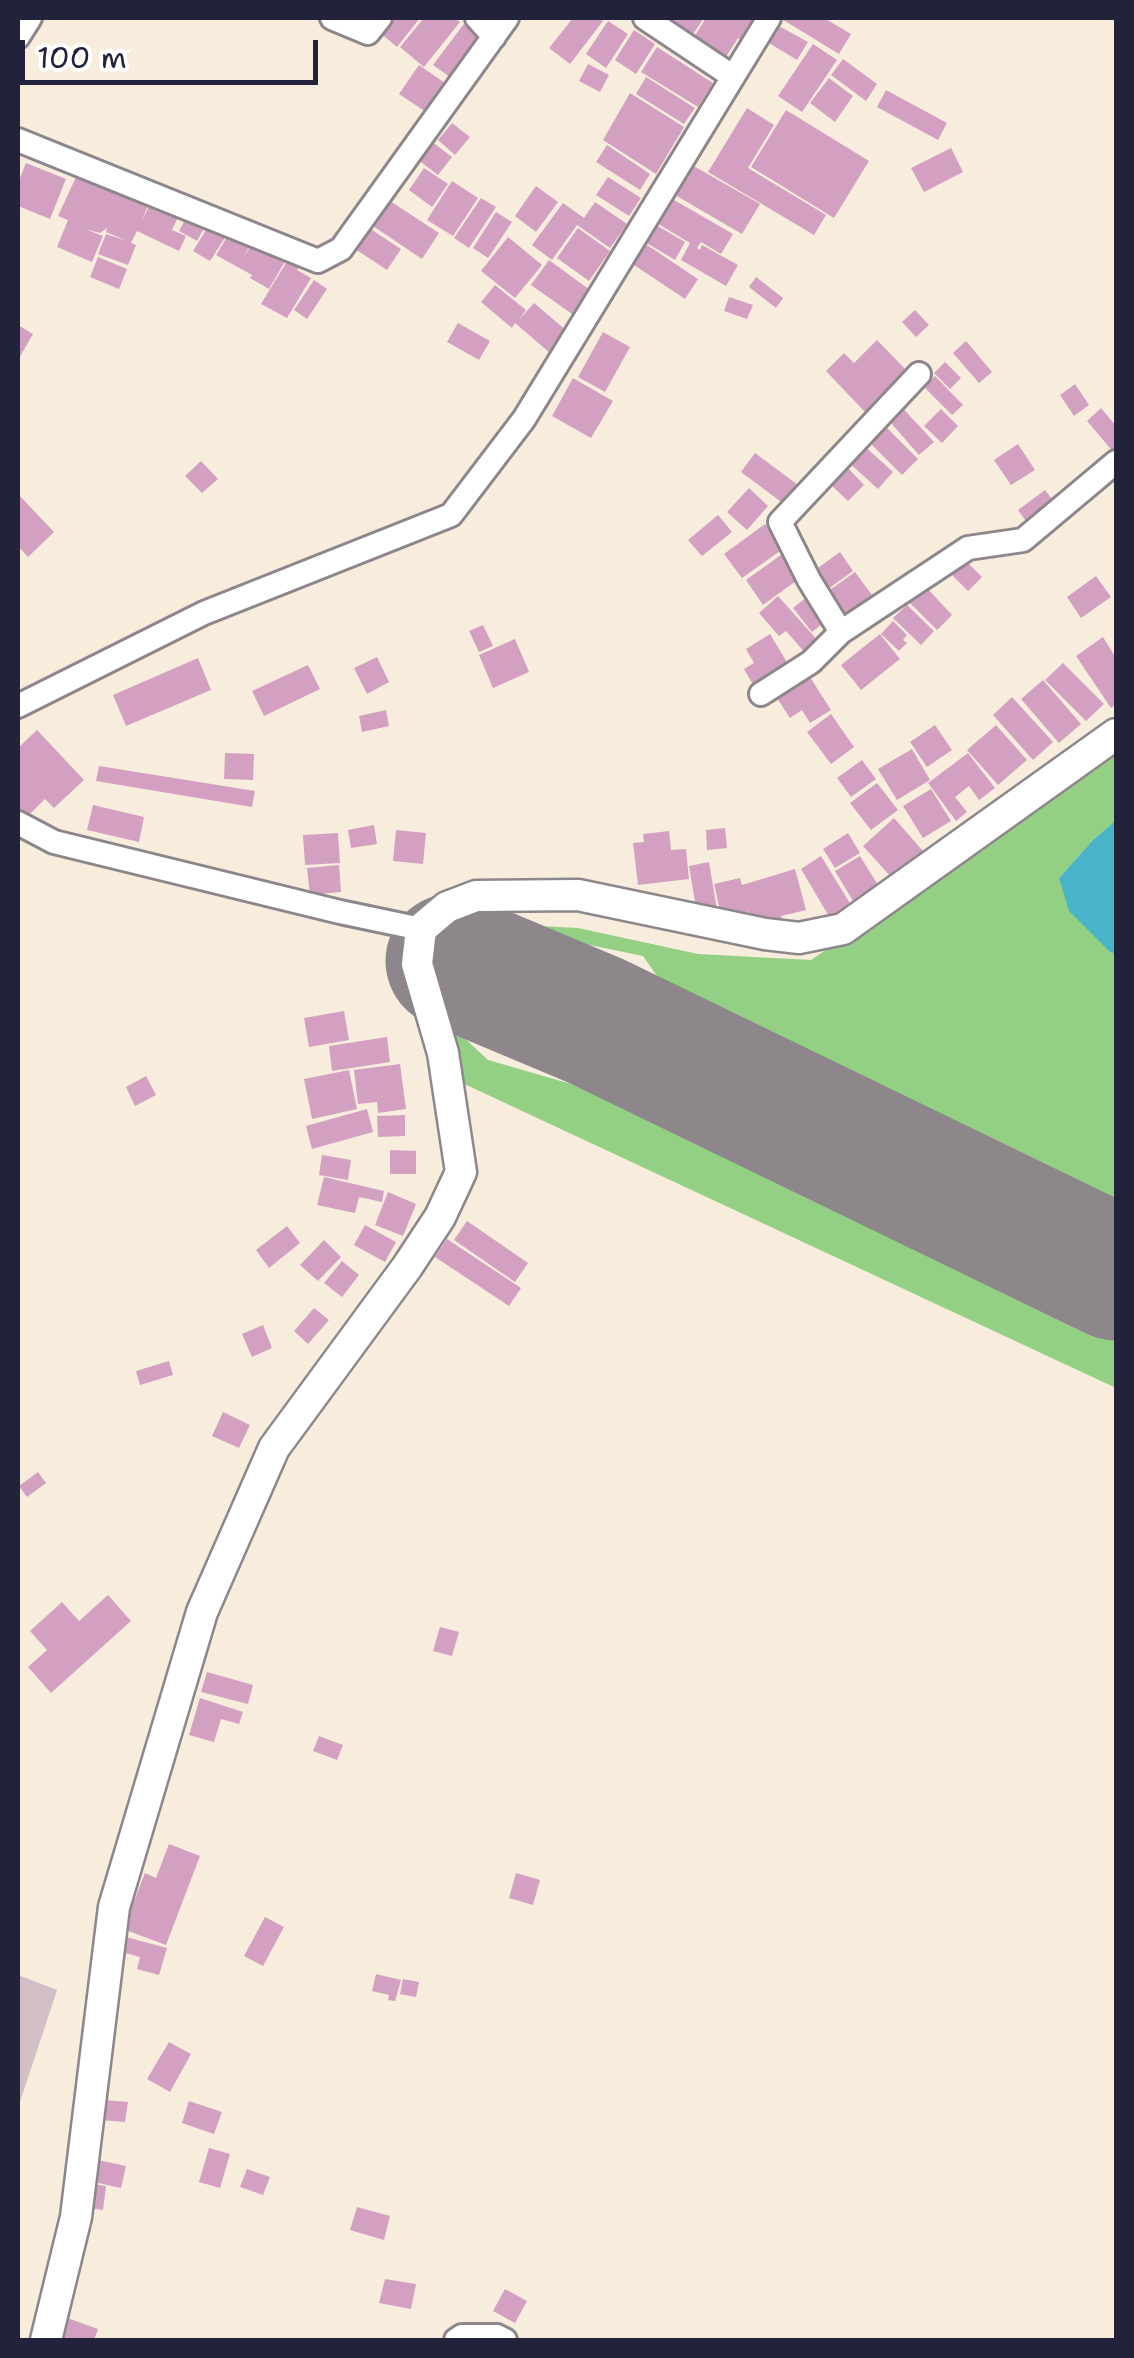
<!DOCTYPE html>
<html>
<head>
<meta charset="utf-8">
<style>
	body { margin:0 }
	#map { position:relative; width:1134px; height:2358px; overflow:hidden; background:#f8ecdc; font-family:"Shantell Sans",sans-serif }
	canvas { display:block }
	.frame { position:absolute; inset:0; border:20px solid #22223b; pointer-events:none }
	.scale { position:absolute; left:20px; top:40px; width:298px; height:45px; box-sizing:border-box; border:5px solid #22223b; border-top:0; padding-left:12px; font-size:30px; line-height:35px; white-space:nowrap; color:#22223b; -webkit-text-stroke:8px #fff; paint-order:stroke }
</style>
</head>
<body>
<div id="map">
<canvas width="1134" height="2358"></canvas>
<div class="frame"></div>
<div class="scale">100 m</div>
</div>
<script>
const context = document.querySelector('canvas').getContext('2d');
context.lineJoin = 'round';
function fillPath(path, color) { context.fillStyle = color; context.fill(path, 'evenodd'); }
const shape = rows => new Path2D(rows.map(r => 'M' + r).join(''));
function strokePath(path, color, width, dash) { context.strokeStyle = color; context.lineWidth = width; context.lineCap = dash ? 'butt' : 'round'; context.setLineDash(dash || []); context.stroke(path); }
const industrial = shape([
	[18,1975,57,1990,18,2108]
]);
const green = shape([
	[1116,754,1116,820,1093,840,1059,878,1110,952,1116,954,1116,1231,697,1034,643,956,527,932,462,942,437,969,444,998,460,1034,488,1060,658,1109,674,1109,1116,1314,1116,1388,460,1082,428,975,443,950,476,930,518,925,578,928,698,954,811,960]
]);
const water = shape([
	[1116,820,1116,954,1110,952,1069,911,1059,878,1093,840]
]);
const runway = shape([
	[453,961,596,1021,1116,1273]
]);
const building = shape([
	[389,18,420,18,397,47,378,31],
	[424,18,455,18,460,22,424,67,400,47],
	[573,18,598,18,603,21,570,64,549,48],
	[661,18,704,18,691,37],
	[706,18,754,18,742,40,738,38,726,57,694,37],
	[780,18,824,18,851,34,839,54],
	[466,21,483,33,450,77,433,65],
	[608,21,628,34,606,68,586,54],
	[779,26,808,42,797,60,769,43],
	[634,30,655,44,636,74,615,60],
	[813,44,837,60,802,112,778,96],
	[657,47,713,83,698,107,641,72],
	[843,59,877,84,866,101,831,75],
	[588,64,609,75,600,92,579,81],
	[419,65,445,83,426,112,399,94],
	[646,77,695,108,684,124,636,94],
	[829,78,853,96,835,122,810,103],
	[886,90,947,123,938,140,877,107],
	[630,93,684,127,656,174,603,140],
	[747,108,774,125,748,168,826,215,814,235,708,172],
	[786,110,869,161,834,218,751,167],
	[452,123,470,137,455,155,438,140],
	[427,138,452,157,438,175,413,156],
	[607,145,650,174,640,190,596,162],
	[951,148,963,172,924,192,911,168],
	[26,163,66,179,50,219,18,206,18,183],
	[692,165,760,204,742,234,675,195],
	[424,168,448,184,432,207,409,190],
	[77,175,148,205,142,221,150,204,178,217,172,230,186,236,179,251,137,231,131,243,136,245,128,265,98,254,106,234,127,241,106,232,107,228,100,233,85,229,103,236,92,262,57,247,68,220,58,216],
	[608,177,641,198,629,216,596,195],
	[452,181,478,198,453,236,427,220],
	[536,186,558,202,536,232,515,216],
	[384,197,439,233,422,259,367,222],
	[669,197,733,234,721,254,701,242,697,248,700,250,702,245,738,265,726,286,681,260,690,243,655,222],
	[481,198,496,207,469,248,454,238],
	[595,202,627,224,610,248,577,225,552,260,532,245,563,203,584,218],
	[190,211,208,221,197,241,179,231],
	[496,212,512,222,488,258,473,248],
	[211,222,228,233,210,261,193,251],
	[656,225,685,242,675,260,645,242],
	[366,226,401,249,387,270,352,247],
	[578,228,610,251,589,281,557,258],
	[232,229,252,241,243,258,255,239,287,258,269,289,250,278,252,275,216,255],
	[508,237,542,265,515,298,481,271],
	[644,243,698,279,685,299,631,263],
	[98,257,127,269,119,289,90,277],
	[289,258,300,265,297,270,311,278,287,318,261,304],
	[549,260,590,290,572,314,531,285],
	[756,277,783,298,776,308,749,287],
	[314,280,327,289,307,319,294,310],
	[495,285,526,310,519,320,534,303,568,332,550,353,515,323,512,328,481,302],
	[729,297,753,305,747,319,724,311],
	[915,310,929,325,916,337,902,322],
	[458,323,490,341,479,360,447,342],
	[18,325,33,334,18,360],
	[603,332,630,347,605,392,578,377],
	[877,340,908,372,865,412,826,371,844,353,854,363],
	[966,341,992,372,979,383,953,353],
	[945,362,961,378,950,389,934,373],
	[935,376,963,405,952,415,924,387],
	[573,378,613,401,591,438,552,416],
	[1075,384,1089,405,1074,416,1060,395],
	[898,403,934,442,919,455,884,415],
	[1101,408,1116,426,1116,455,1087,421],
	[941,409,958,426,942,443,924,426],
	[880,421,918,459,902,475,864,437],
	[861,443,893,472,878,489,846,460],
	[1018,444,1035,470,1011,485,994,460],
	[755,453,798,485,784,504,741,472],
	[201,461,218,479,202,493,185,476],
	[847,467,864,485,848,501,830,484],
	[749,488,768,506,747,530,727,512],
	[1045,490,1055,503,1028,524,1018,510],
	[18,494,54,532,28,557,18,546],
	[718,515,732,532,702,556,688,540],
	[765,524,783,549,742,578,724,554],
	[785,552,803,576,763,605,746,580],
	[840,552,853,571,824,592,811,573],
	[963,558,982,577,968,591,949,572],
	[855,572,872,595,841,617,824,594],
	[1096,576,1111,597,1081,618,1067,597],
	[925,586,952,615,937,630,909,602],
	[778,596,820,643,807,655,786,631,779,636,759,613],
	[808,596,827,620,812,632,793,608],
	[907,605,934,631,921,645,893,618],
	[893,621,907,635,903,640,907,643,899,651,881,634],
	[483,625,493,646,479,652,469,631],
	[770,634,790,667,755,688,744,669,754,663,746,649],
	[880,634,900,659,861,690,841,665],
	[1103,637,1116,658,1116,704,1111,708,1076,656],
	[515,639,529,672,493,688,479,655],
	[377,657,389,682,367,694,354,668],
	[198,658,211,690,126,726,113,695],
	[1063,663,1104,704,1086,721,1045,680],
	[308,665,320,689,264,716,252,691],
	[808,674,831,710,810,723,802,710,790,718,775,695],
	[1043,680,1081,724,1059,743,1021,699],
	[1012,697,1053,742,1033,760,993,715],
	[386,710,389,726,362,732,359,716],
	[831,714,854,747,831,764,807,732],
	[935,725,952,750,927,767,910,742],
	[996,725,1027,760,998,785,967,750],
	[37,730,84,780,54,808,45,799,27,817,18,808,18,748],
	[912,749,930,780,897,800,878,769],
	[225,753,254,754,253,780,224,779],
	[968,753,995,788,979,800,969,786,955,797,967,812,956,821,928,783],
	[862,760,876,779,851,797,837,778],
	[99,766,255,791,252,807,96,781],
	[877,783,898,810,871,830,850,803],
	[931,789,951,821,923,838,903,806],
	[93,805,144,817,139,842,87,830],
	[894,818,923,851,892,878,863,846],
	[374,825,377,844,351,848,348,830],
	[725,828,727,848,707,850,706,830],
	[396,830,426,833,423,864,393,861],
	[669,831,671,850,686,849,689,879,638,885,633,843,644,842,643,834],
	[338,833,340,863,305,865,303,835],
	[848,833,860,853,835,868,823,849],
	[821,856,851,905,830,918,801,869],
	[860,856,878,885,853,901,835,871],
	[709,862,719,922,699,925,689,866],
	[339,865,341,892,310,895,307,868],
	[795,869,806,910,781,916,782,919,753,927,748,908,750,922,724,928,714,884,740,878,742,885],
	[344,1011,349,1040,309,1047,304,1018],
	[387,1037,390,1062,332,1071,329,1046],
	[400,1064,406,1109,378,1113,377,1102,358,1104,354,1070],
	[349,1070,357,1109,312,1119,304,1079],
	[146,1076,156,1095,135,1106,126,1087],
	[367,1109,373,1132,312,1149,306,1126],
	[405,1115,405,1136,378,1137,377,1116],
	[390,1150,416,1151,416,1174,390,1174],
	[322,1155,351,1160,348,1180,319,1175],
	[324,1177,384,1191,382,1202,359,1197,355,1213,317,1205],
	[388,1192,416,1204,403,1236,375,1225],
	[467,1221,528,1263,515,1282,454,1240],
	[365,1225,396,1242,385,1262,354,1245],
	[287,1226,300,1243,269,1268,256,1250],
	[447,1239,521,1288,509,1306,435,1257],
	[324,1240,341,1257,318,1281,300,1265],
	[342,1261,359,1275,342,1297,324,1283],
	[314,1308,329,1320,308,1344,294,1331],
	[263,1325,272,1348,252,1357,242,1334],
	[169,1361,173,1375,140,1385,136,1371],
	[223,1412,250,1425,239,1448,212,1436],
	[38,1472,46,1483,27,1497,19,1486],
	[108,1595,131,1621,51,1693,28,1667,47,1650,30,1631,62,1602,79,1621],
	[440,1627,459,1632,452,1656,433,1651],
	[207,1672,253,1685,248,1704,201,1692],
	[200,1698,243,1712,239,1724,221,1719,214,1742,189,1735],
	[319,1736,343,1745,337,1760,313,1751],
	[169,1844,200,1856,166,1945,123,1929,145,1873,156,1878],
	[516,1873,540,1880,533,1905,509,1898],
	[265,1917,284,1927,263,1966,244,1956],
	[126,1937,167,1948,159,1975,137,1969,140,1957,122,1952],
	[376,1974,401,1980,395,2001,388,2000,389,1995,372,1991],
	[403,1979,419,1982,416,1997,400,1994],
	[169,2042,191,2054,170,2092,147,2079],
	[104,2100,128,2102,125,2122,101,2120],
	[189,2101,222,2112,214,2134,182,2123],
	[209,2148,230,2154,220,2188,199,2182],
	[84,2157,126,2166,121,2188,80,2179],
	[247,2169,270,2177,263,2195,240,2187],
	[78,2182,106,2186,103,2210,75,2206],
	[357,2207,390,2216,384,2240,350,2230],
	[385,2279,416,2284,411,2309,379,2303],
	[505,2289,527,2301,515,2323,493,2311],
	[59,2315,98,2329,94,2340,49,2340]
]);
const minor = shape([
	[332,18,368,33,380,18],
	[477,18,494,37],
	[645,18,732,76],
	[18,37,30,18],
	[18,140,318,261,341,249,507,18],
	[841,632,809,580,780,522,919,374],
	[761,694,811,662,841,632,968,548,1023,540,1116,462],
	[18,706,204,613,451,515,524,419,769,18],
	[18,823,54,842,340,912,421,929],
	[456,2340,462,2336,497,2336,505,2340]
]);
const secondary = shape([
	[46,2340,76,2217,114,1907,202,1612,274,1448,407,1267,440,1217,461,1172,443,1053,417,964,421,929,447,907,476,896,578,895,765,934,799,938,843,929,1116,734]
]);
fillPath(industrial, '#d2bec5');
fillPath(green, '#94d084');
fillPath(water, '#49b3c7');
strokePath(runway, '#8d878c', 135);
fillPath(building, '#d4a0c1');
strokePath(minor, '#8d878c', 28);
strokePath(secondary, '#8d878c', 35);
strokePath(minor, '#fff', 22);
strokePath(secondary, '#fff', 30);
</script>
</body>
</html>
